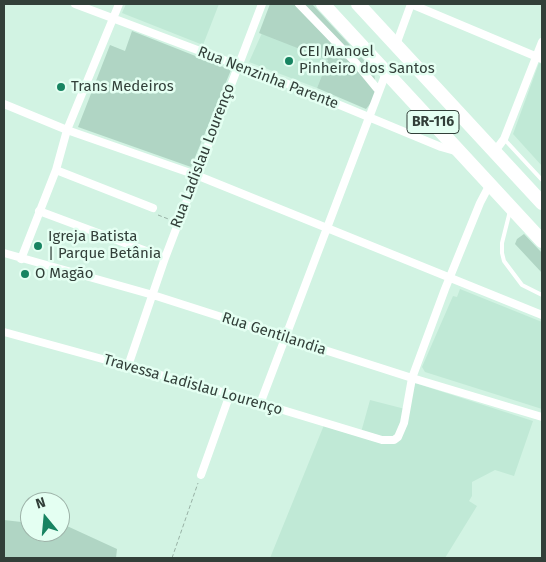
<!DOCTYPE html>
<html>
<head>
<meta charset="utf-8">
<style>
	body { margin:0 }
	#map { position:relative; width:546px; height:562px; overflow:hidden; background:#d2f3e3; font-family:"Fira Sans",sans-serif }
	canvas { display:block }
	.frame { position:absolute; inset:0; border:5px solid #323f39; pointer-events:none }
	.north { position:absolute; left:20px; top:492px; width:50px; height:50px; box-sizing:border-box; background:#e4fff2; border:1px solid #9db2a8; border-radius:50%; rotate:343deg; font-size:14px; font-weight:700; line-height:20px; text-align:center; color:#323f39 }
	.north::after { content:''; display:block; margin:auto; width:18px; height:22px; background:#178461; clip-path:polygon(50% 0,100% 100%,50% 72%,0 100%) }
</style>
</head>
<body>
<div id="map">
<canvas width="546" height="562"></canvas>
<div class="frame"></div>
<div class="north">N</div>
</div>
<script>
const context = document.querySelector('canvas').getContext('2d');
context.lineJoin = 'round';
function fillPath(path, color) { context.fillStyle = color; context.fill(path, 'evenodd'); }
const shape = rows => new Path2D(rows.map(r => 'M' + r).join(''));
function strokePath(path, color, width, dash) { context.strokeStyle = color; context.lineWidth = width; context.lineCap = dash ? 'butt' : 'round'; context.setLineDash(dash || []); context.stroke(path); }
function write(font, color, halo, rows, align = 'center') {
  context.font = font + ' "Fira Sans",sans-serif'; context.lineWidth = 5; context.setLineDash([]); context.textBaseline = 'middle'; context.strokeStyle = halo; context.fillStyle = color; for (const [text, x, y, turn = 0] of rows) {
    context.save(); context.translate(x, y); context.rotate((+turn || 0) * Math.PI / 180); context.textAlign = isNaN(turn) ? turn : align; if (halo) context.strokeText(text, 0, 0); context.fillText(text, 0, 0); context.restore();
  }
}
const built = shape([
	[126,4,219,4,203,45,122,13],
	[262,33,328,60,317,88,249,62],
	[539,63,542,64,542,166,513,134],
	[460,289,542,322,542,409,425,372,422,367,453,296,457,297],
	[415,383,533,421,514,476,495,470,472,482,472,496,469,501,477,506,445,558,270,558,324,425,360,436,370,400,409,410]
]);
const green = shape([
	[270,4,312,4,374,71,376,91,374,99,366,109,317,88,328,60,259,33],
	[132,31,231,70,191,167,78,127,110,45,125,51],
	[524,234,542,253,542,273,515,244,517,239],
	[4,520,30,523,30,532,60,532,60,525,67,526,117,549,116,558,4,558]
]);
const path = shape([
	[158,215,171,220],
	[172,558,198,483]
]);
const lane = shape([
	[505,140,542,180],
	[510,211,502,243,502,253,504,261,522,285,542,295]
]);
const street = shape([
	[75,4,301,89,441,147,455,151],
	[299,4,356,63,379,91],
	[411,4,542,59],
	[396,45,411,4],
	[4,104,67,130,196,175,542,315],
	[495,151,504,139,542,42],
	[56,170,153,208],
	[39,211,165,258],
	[4,253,153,295,412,378,542,417],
	[21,259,56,170,67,130,119,4],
	[4,332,230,394,382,440,394,440,398,437,404,423,412,378,445,289,480,203,490,184],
	[128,366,165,258,262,4],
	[260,404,386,73],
	[201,475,230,394]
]);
const highway = shape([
	[323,4,542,241],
	[358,4,542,203]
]);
const markers = [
	[289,61,5,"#178461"],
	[61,87,5,"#178461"],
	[38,246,5,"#178461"],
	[25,274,5,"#178461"]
];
const shields = [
	[433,122,52]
];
const shieldNames = [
	["BR-116",433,122]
];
const poiNames = [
	["CEI Manoel",299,52],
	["Pinheiro dos Santos",299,69],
	["Trans Medeiros",71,87],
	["Igreja Batista",48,237],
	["| Parque Betânia",48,254],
	["O Magão",35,274]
];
const streetNames = [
	["Rua Nenzinha Parente",268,78,21],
	["Rua Ladislau Lourenço",203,156,-69],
	["Rua Gentilandia",274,334,18],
	["Travessa Ladislau Lourenço",193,385,16]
];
fillPath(built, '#c0e9d6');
fillPath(green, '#b0d5c4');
strokePath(path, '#98b1a5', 1, [4, 2.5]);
strokePath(lane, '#fff', 4);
strokePath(street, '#fff', 8);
strokePath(highway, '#fff', 14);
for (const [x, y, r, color] of markers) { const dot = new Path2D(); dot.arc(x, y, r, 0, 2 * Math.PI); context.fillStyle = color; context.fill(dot); strokePath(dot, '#e4fff2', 2); }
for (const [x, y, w] of shields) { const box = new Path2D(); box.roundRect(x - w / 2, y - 11.5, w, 23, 4); context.fillStyle = '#e4fff2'; context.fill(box); strokePath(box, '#323f39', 1); }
write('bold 14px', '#323f39', null, shieldNames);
write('15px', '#323f39', '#e4fff2', poiNames, 'left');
write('15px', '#323f39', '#e4fff2', streetNames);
</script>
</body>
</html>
